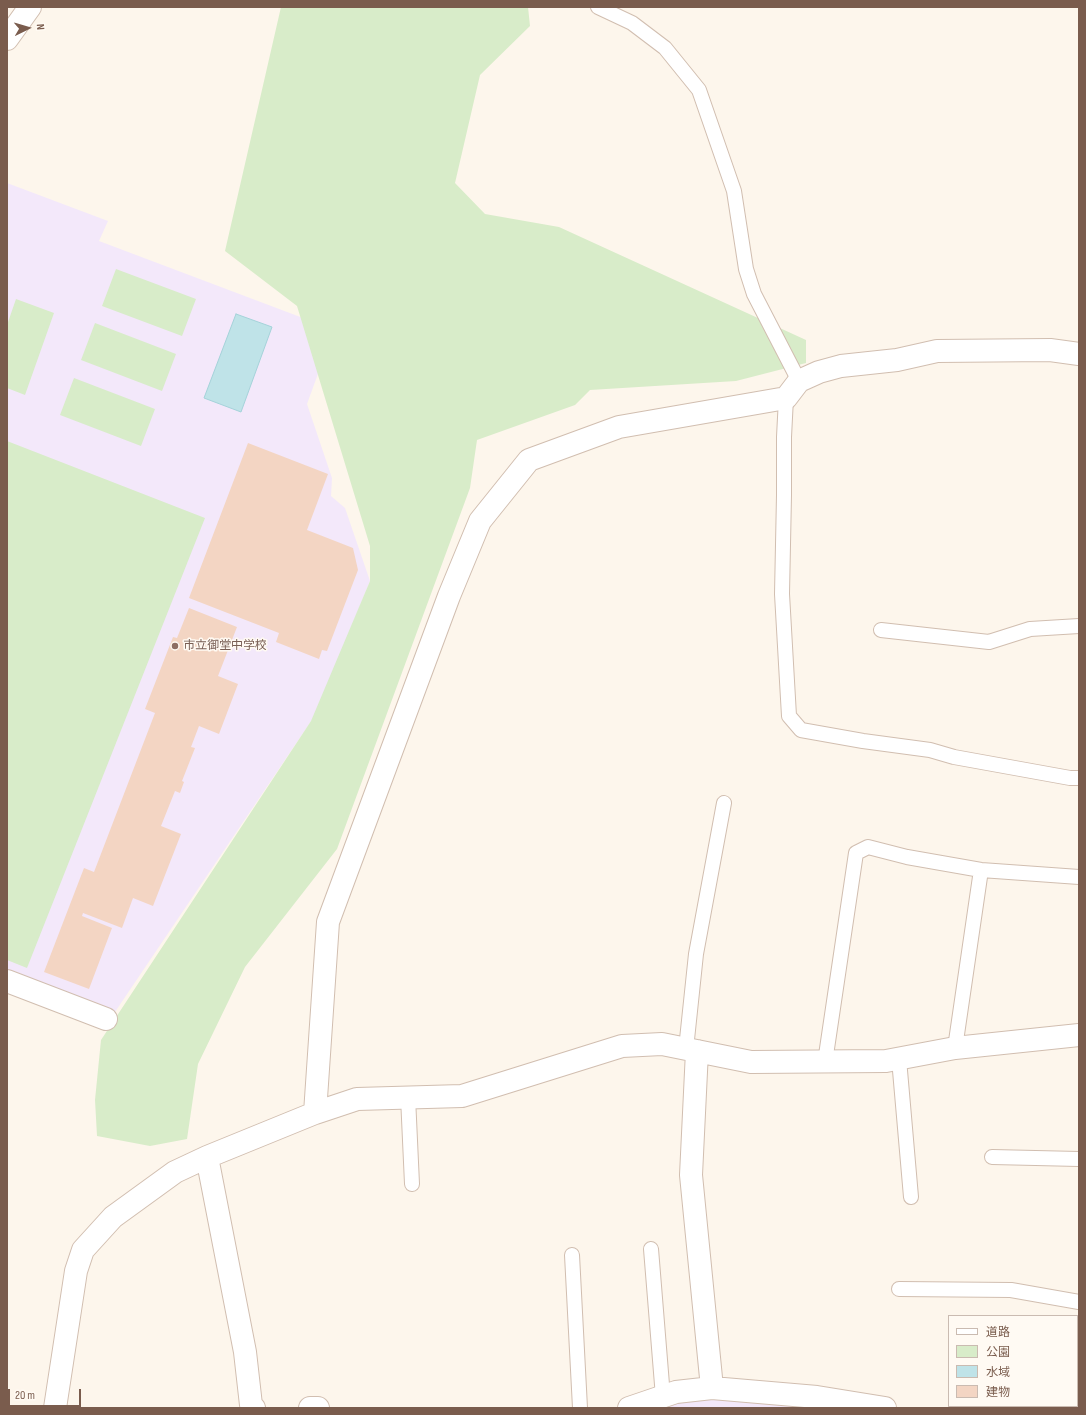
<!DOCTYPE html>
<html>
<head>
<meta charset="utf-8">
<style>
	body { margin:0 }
	#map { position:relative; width:1086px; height:1415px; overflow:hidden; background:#fdf6ec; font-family:"Sofia Sans Condensed","Noto Sans JP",sans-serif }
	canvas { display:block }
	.frame { position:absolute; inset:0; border:8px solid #7a5c4d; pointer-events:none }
	.legend { position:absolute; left:948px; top:1315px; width:130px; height:92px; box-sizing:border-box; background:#fffaf3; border:1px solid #cabbb1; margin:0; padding:5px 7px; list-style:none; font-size:12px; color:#7a5c4d }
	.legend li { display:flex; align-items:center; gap:8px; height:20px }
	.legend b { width:20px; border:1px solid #cabbb1 }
	.north { position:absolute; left:8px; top:8px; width:40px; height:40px; -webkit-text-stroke:3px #fffaf3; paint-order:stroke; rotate:85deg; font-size:11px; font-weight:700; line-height:16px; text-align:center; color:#7a5c4d }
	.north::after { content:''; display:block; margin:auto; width:14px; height:18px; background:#7a5c4d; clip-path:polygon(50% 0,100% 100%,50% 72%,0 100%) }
	.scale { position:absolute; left:8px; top:1389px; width:73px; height:18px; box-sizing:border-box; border:2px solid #7a5c4d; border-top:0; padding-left:5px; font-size:12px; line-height:14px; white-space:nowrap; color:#7a5c4d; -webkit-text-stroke:3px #fffaf3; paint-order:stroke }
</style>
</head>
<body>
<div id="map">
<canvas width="1086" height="1415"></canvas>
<div class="frame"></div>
<ul class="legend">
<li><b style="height:5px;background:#fff"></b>道路</li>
<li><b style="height:11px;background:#d8ecc9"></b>公園</li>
<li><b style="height:11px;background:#bfe3e8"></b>水域</li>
<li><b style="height:11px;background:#f3d5c3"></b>建物</li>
</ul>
<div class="north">N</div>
<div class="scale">20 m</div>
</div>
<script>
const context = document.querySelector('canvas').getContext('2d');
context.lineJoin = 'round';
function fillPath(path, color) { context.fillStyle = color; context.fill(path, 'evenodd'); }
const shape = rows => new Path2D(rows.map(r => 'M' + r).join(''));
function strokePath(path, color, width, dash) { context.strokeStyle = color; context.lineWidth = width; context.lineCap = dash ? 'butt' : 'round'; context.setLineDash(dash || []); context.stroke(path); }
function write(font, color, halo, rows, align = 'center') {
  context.font = font + ' "Sofia Sans Condensed","Noto Sans JP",sans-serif'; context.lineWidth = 3; context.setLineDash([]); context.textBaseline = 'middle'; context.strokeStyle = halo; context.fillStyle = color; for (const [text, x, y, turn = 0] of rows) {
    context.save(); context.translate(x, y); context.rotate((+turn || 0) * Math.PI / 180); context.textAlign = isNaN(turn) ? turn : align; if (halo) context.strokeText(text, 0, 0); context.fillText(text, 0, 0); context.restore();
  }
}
const education = shape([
	[7,183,108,221,99,241,303,318,319,371,307,404,332,478,331,496,345,508,370,581,318,711,115,1012,7,970],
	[702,1395,826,1408,649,1408]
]);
const green = shape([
	[281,7,528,7,530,26,480,75,455,183,485,214,559,227,806,340,806,363,736,381,590,390,575,405,477,440,470,488,337,849,245,967,198,1064,187,1139,150,1146,97,1136,95,1100,101,1040,311,721,370,581,370,546,297,306,225,251],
	[116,269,196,299,182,336,102,306],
	[16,299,54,313,25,395,7,388,7,325],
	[95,323,176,354,162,391,81,360],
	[74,378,155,409,141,446,60,415],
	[7,441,205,518,27,968,7,960]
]);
const water = shape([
	[236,314,272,327,241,412,204,398,236,314]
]);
const building = shape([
	[248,443,328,474,307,530,353,548,358,570,327,651,322,650,319,659,276,642,279,633,189,598],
	[189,608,237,627,218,676,238,684,219,734,199,726,191,747,195,748,182,781,184,782,180,793,175,791,161,826,181,834,153,906,133,898,122,928,83,913,82,916,72,912,112,928,89,989,44,972,84,868,94,872,155,713,145,709,173,637,177,638]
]);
const service = shape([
	[598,7,632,23,665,48,699,90,734,191,746,269,754,294,799,381],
	[786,398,784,437,784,495,782,594,789,716,801,730,863,741,930,750,954,757,1070,778,1079,778],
	[881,630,989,642,1030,629,1079,626],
	[955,1048,981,870],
	[686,1049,696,954,724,803],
	[899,1059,911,1197],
	[825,1062,856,853,868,847,907,857,981,870,1079,877],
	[408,1097,412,1184],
	[992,1157,1079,1159],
	[651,1249,663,1397],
	[572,1255,580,1408],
	[899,1289,1011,1290,1079,1302]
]);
const minor = shape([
	[7,39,30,7],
	[7,981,106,1019],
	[697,1051,691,1175,712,1388],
	[315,1113,328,922,449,596,480,521,529,460,619,427,786,398,799,381,819,372,841,366,897,360,937,351,1050,350,1079,354],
	[207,1157,245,1352,251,1405,254,1408],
	[55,1408,76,1271,83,1250,113,1217,175,1172,207,1157,315,1113,357,1099,462,1096,622,1046,662,1044,751,1062,886,1061,955,1048,1079,1035],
	[310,1408,318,1408],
	[629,1408,676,1392,712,1388,817,1397,885,1408]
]);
const markers = [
	[175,646,4,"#8d6e63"]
];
const educationNames = [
	["市立御堂中学校",183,646]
];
fillPath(education, '#f3e8fa');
fillPath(green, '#d8ecc9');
fillPath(water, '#bfe3e8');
strokePath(water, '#a5d3da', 1);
fillPath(building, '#f3d5c3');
strokePath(service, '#d1beb0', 16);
strokePath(minor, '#d1beb0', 24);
strokePath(service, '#fff', 14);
strokePath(minor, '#fff', 22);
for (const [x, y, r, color] of markers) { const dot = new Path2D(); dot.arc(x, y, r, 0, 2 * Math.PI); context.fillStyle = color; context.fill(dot); strokePath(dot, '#fffaf3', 1.5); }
write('12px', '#785e54', '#fffaf3', educationNames, 'left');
</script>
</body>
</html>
